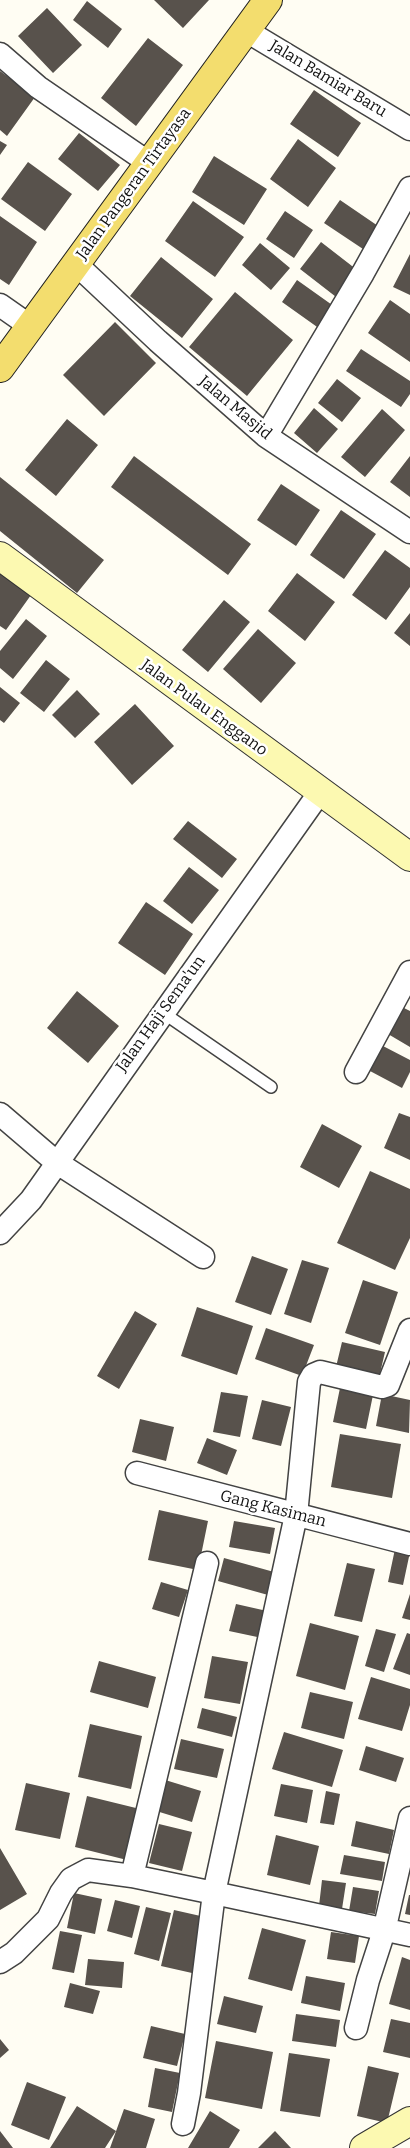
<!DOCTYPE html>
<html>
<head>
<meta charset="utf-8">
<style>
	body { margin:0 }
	canvas { display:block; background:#fffdf3 }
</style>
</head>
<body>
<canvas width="410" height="2148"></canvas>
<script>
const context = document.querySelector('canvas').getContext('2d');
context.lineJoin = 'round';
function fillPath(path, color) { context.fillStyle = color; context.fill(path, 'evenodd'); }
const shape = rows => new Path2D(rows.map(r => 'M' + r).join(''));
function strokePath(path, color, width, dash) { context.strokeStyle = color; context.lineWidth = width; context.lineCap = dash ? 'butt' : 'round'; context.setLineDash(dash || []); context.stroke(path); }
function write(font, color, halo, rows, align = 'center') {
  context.font = font + ' Bitter,serif'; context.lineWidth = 5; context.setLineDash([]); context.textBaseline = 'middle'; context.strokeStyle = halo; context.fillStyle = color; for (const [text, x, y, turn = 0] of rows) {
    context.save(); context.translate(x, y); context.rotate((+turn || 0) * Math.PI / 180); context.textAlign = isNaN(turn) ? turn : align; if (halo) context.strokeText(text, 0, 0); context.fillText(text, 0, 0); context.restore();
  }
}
const building = shape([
	[154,0,209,0,183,28],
	[87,1,122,29,108,48,73,20],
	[47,8,82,45,53,73,18,36],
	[148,38,183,65,136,126,101,98],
	[0,71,35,97,7,136,0,130],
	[314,90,361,123,338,157,290,124],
	[79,133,120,165,98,191,58,159],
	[298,139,336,168,308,207,270,179],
	[0,141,7,145,0,155],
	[214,156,267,189,244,225,192,192],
	[28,162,72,194,45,231,1,199],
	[340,200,381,228,366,251,324,223],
	[193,201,244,237,215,277,165,241],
	[285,211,313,230,294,258,266,239],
	[0,216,37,242,9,285,0,279],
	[321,242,361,273,340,300,300,269],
	[260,243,290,268,271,290,242,265],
	[410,254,410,295,393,287],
	[161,257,213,299,182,338,130,296],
	[297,280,335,307,320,329,282,302],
	[235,292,293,340,247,396,189,347],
	[390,300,410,314,410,362,368,333],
	[115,322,156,363,104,416,63,375],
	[361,349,410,381,410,394,401,407,346,371],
	[337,379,361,398,342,422,318,403],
	[314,408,338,429,317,453,294,433],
	[382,409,405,430,365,477,341,457],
	[67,419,98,445,56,496,25,470],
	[134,456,251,544,228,575,111,487],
	[410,456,410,497,390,482],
	[0,477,104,560,77,593,0,531],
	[281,484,320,510,296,546,257,520],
	[341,510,376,534,344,579,310,555],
	[385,550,410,568,410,587,386,620,352,595],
	[0,572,31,595,6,630,0,626],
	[297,573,335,602,305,641,268,611],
	[224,600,250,622,208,672,182,650],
	[410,613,410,646,394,633],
	[26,619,47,636,13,679,0,668,0,651],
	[258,629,296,663,261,703,223,669],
	[46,660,70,679,44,712,20,693],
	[0,687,20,703,4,723,0,720],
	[77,690,100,714,75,738,52,715],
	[135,704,174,746,132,785,94,742],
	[188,821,237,859,222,878,173,839],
	[189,867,219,890,192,924,163,901],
	[146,902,193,934,165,975,118,943],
	[77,991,119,1026,88,1063,47,1028],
	[404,1008,410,1011,410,1047,388,1034],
	[383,1046,410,1060,410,1072,402,1088,370,1071],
	[399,1113,410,1117,410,1160,384,1148],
	[322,1124,362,1146,339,1188,300,1167],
	[370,1171,410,1189,410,1238,395,1270,337,1243],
	[252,1256,288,1269,271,1315,235,1302],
	[302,1260,329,1268,311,1323,284,1314],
	[363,1280,398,1292,380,1345,345,1333],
	[197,1307,253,1326,237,1375,181,1356],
	[135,1311,157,1324,119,1389,97,1376],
	[266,1328,314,1345,302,1376,255,1359],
	[342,1342,385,1352,378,1382,335,1371],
	[340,1388,373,1395,366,1429,333,1422],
	[221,1392,248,1396,240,1437,213,1432],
	[382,1394,410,1400,409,1433,376,1426],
	[262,1400,291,1407,281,1446,252,1439],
	[140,1419,174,1427,166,1461,132,1452],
	[340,1434,401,1444,392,1498,331,1487],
	[207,1438,237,1450,227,1475,197,1463],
	[159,1510,208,1521,198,1570,148,1560],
	[234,1521,275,1528,270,1554,229,1547],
	[395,1549,410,1552,403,1585,388,1582],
	[224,1558,274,1572,268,1595,218,1581],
	[347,1563,375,1569,362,1622,334,1616],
	[161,1582,188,1590,179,1617,152,1609],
	[410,1594,410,1620,402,1618],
	[236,1604,267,1611,262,1638,229,1631],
	[310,1623,359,1636,345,1690,296,1676],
	[376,1629,396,1634,384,1672,365,1666],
	[407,1633,410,1634,410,1675,393,1669],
	[212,1656,248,1662,240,1704,204,1698],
	[99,1661,156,1677,148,1708,90,1692],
	[371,1677,410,1689,410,1705,402,1731,358,1719],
	[310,1692,353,1702,344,1739,301,1728],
	[202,1708,237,1717,232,1737,197,1728],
	[90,1724,142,1736,131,1789,78,1777],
	[284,1732,343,1750,332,1787,272,1769],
	[181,1739,224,1749,217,1778,174,1769],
	[366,1746,404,1758,396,1782,359,1770],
	[162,1779,201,1791,192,1822,153,1810],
	[26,1783,70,1793,60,1839,15,1830],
	[281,1784,313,1790,307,1823,274,1816],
	[326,1791,340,1794,334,1825,320,1823],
	[87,1796,140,1809,127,1860,75,1847],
	[356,1821,394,1830,389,1854,351,1846],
	[159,1824,192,1832,182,1871,149,1863],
	[276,1835,319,1846,310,1885,267,1875],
	[0,1848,27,1894,0,1910],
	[344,1855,385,1862,382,1881,340,1874],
	[322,1880,346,1883,342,1909,319,1906],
	[353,1887,379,1891,375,1914,349,1911],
	[74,1893,102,1899,95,1934,67,1928],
	[409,1895,410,1895,410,1915,405,1914],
	[115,1900,140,1906,132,1938,107,1931],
	[146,1907,171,1913,159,1961,134,1954],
	[174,1910,205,1917,192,1973,161,1966],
	[262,1928,306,1940,292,1991,248,1979],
	[60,1931,82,1935,74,1973,52,1969],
	[331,1932,359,1936,355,1963,327,1959],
	[402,1957,410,1960,410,2010,389,2004],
	[88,1959,124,1962,122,1988,85,1985],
	[306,1976,345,1983,340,2011,301,2003],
	[70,1983,100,1991,93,2014,64,2007],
	[224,1996,263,2006,256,2033,217,2024],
	[296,2014,340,2020,336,2047,292,2041],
	[391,2019,410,2023,410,2058,383,2052],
	[151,2026,185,2034,177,2066,143,2058],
	[0,2039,9,2050,0,2058],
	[216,2041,273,2052,262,2109,205,2098],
	[289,2053,330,2059,320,2117,280,2111],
	[368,2066,399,2073,387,2123,357,2116],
	[155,2068,180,2073,172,2112,148,2107],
	[27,2082,66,2097,49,2140,11,2125],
	[77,2106,116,2131,105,2148,50,2148],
	[124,2109,155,2119,146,2148,110,2148],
	[210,2111,240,2130,229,2148,188,2148],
	[0,2131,13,2148,0,2148],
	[275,2131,291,2148,258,2148]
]);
const lane = shape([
	[162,1012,271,1087]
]);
const street = shape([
	[245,30,410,129],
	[0,54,38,87,149,163],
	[76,264,158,341,266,436,410,532],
	[0,305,30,326],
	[266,436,363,273,410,188],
	[356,1072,410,972],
	[0,1114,56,1162,203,1257],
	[0,1233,31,1200,320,792],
	[137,1473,410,1544],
	[132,1876,207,1563],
	[0,1962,14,1953,48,1919,61,1893,71,1879,88,1870,132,1876,214,1893,410,1935],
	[356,2028,368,1980,384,1931,410,1818],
	[183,2124,189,2093,214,1893,296,1515,309,1382,313,1375,320,1372,382,1387,388,1385,410,1330]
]);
const secondary = shape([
	[0,556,410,857],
	[364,2148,410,2121]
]);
const primary = shape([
	[0,368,268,0]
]);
const streetNames = [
	["Jalan Bamiar Baru",328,79,31],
	["Jalan Pangeran Tirtayasa",134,184,-54],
	["Jalan Masjid",235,408,40],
	["Jalan Pulau Enggano",204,708,36],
	["Jalan Haji Sema'un",161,1014,-54],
	["Gang Kasiman",273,1509,14]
];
fillPath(building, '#58524c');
strokePath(lane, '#434343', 14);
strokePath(street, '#434343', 25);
strokePath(secondary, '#323232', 30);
strokePath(primary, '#212121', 30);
strokePath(lane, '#fff', 11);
strokePath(street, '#fff', 22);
strokePath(secondary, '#fcf9b1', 28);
strokePath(primary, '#f3dd6e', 28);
write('16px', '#101010', '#fff', streetNames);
</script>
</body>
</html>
